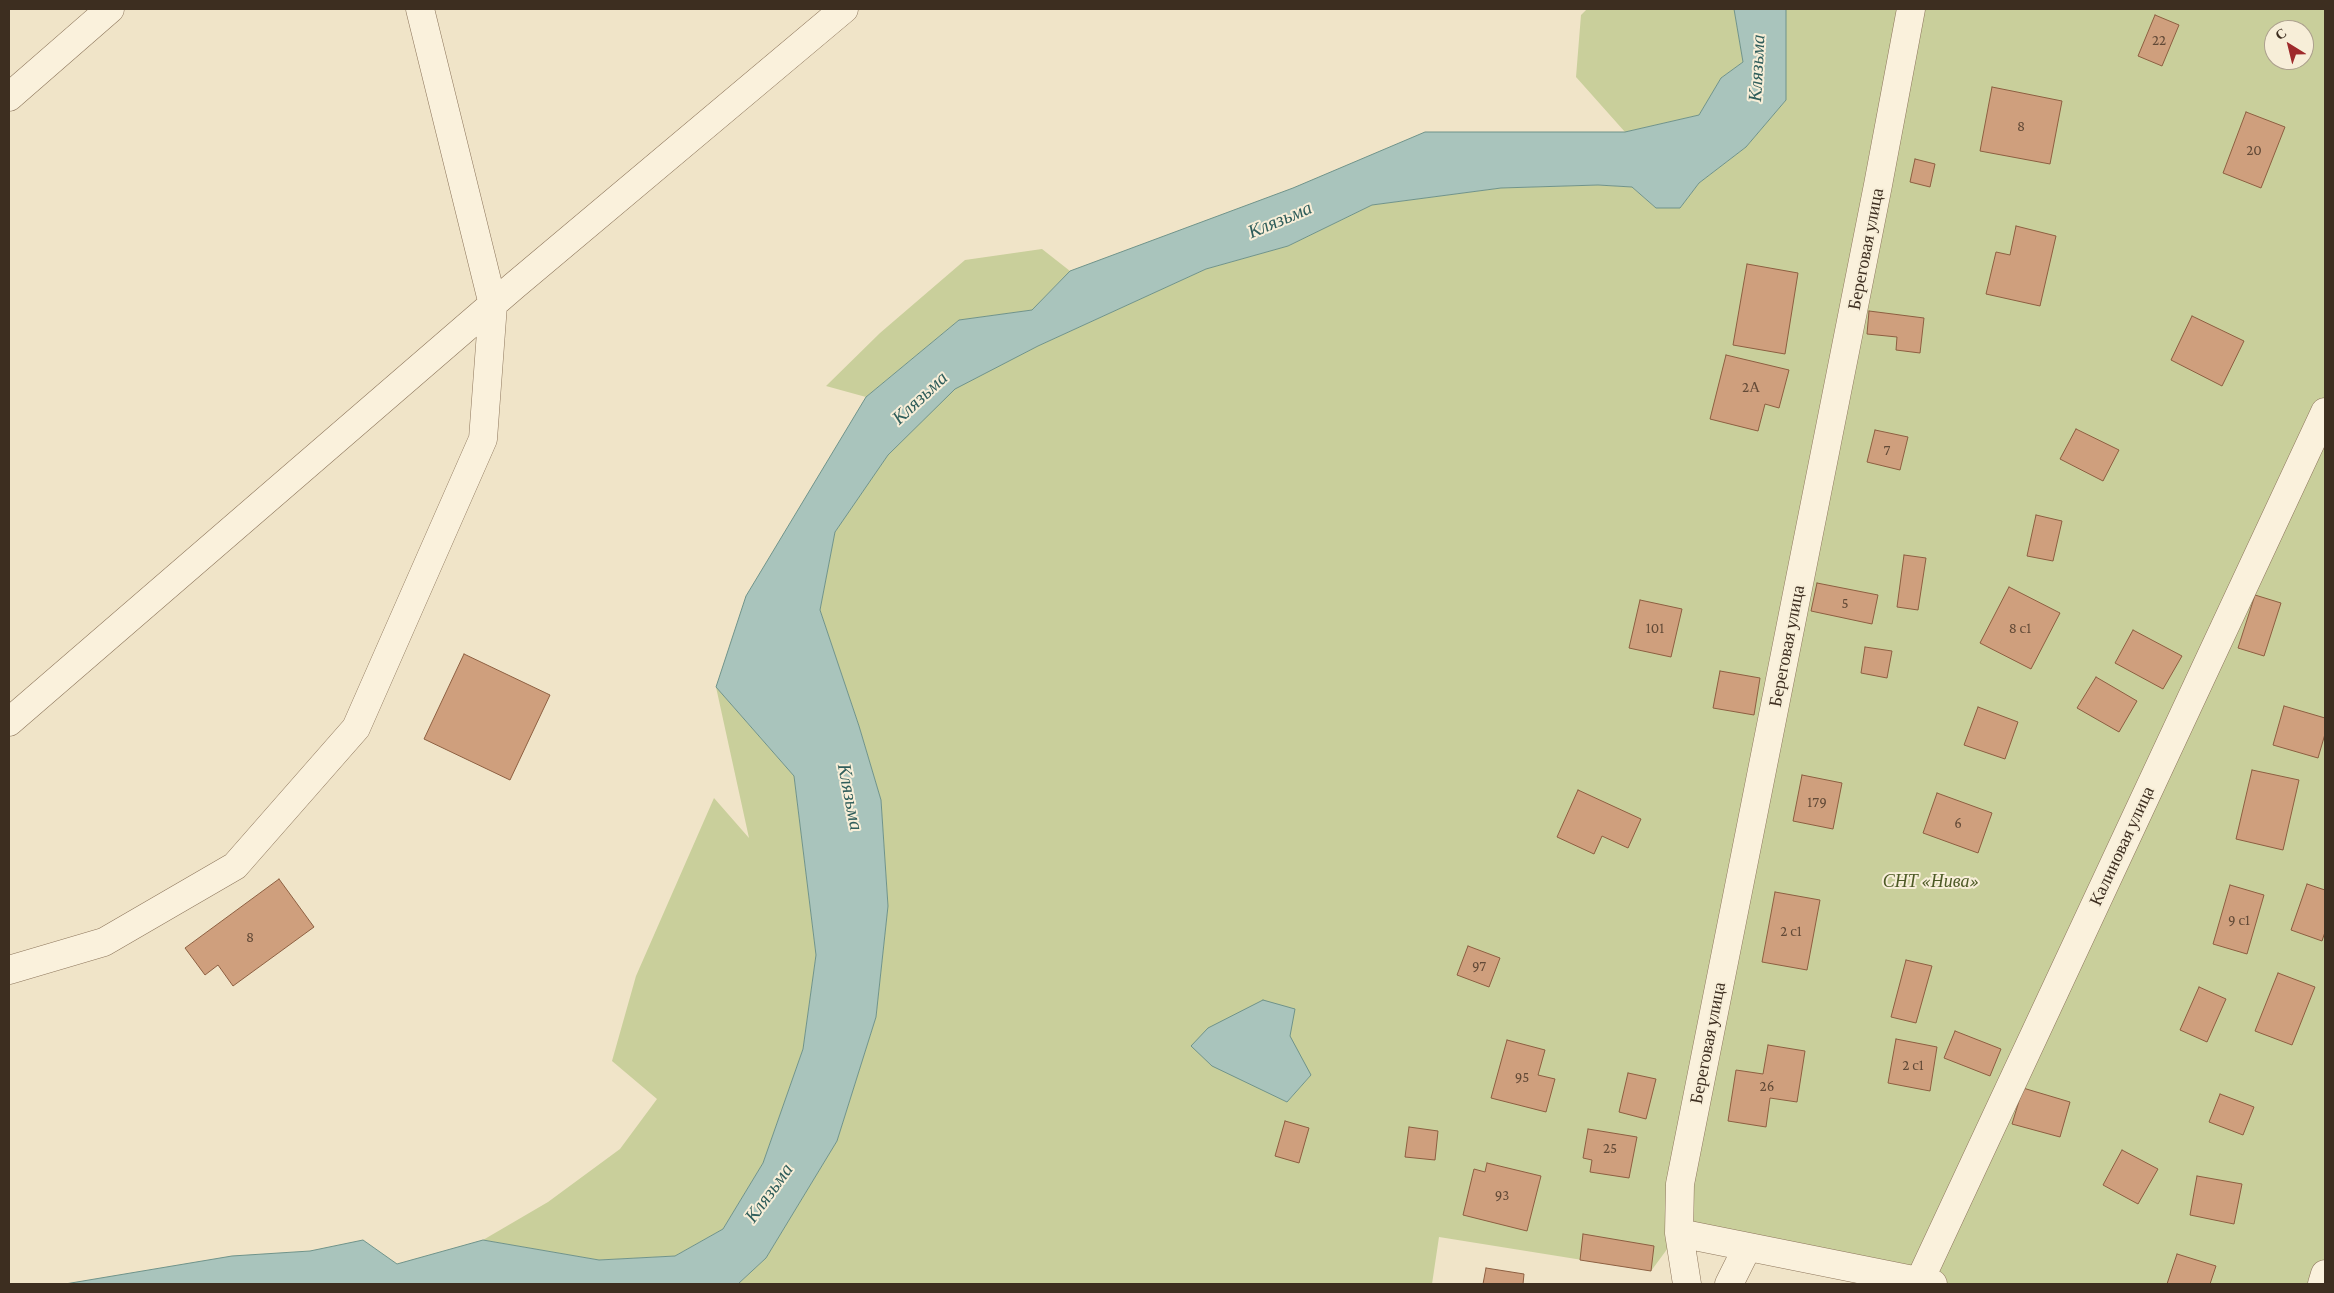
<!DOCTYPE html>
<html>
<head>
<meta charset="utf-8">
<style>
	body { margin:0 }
	#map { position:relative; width:2334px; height:1293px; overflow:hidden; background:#f0e4c8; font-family:"Crimson Pro",serif }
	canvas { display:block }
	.frame { position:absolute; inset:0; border:10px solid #3d2e20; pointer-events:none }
	.north { position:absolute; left:2264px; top:20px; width:50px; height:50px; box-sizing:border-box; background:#f7eed8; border:1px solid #ada18e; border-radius:50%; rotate:324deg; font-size:14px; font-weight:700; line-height:20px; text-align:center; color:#3d2e20 }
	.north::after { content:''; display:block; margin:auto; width:18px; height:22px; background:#9e2a2b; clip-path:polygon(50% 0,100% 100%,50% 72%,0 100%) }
</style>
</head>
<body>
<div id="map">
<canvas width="2334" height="1293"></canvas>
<div class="frame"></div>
<div class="north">С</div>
</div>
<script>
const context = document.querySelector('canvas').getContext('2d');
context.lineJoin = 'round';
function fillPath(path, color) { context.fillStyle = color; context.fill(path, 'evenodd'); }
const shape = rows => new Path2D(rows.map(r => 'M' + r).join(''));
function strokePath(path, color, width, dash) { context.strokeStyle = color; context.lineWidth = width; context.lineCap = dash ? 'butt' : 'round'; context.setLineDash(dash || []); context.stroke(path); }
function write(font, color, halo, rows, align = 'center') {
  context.font = font + ' "Crimson Pro",serif'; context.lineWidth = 4; context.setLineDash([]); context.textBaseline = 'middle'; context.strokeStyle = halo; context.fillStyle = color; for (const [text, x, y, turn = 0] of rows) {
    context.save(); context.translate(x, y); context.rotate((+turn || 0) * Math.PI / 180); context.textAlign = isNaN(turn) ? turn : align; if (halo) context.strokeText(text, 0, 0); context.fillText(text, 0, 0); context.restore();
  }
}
const green = shape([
	[1587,9,1734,9,1743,62,1721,78,1699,115,1625,132,1576,77,1581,15],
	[1786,9,2325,9,2325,1274,2322,1284,1933,1284,1679,1233,1651,1271,1439,1237,1432,1284,738,1284,766,1258,837,1141,876,1017,888,906,881,800,859,726,820,610,835,532,888,455,954,389,1038,346,1206,269,1288,246,1372,205,1501,188,1598,185,1632,187,1656,208,1680,208,1699,183,1746,147,1786,100],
	[2274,30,2304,30,2304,60,2274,60],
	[1311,1075,1287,1102,1245,1081],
	[1042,249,1070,271,1032,310,959,320,866,397,826,386,880,333,965,260],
	[716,687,794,776,816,955,803,1049,763,1163,723,1229,675,1256,599,1260,483,1240,548,1202,620,1149,657,1099,612,1061,636,976,714,798,749,838]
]);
const water = shape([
	[1734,9,1786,9,1786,100,1746,147,1699,183,1680,208,1656,208,1632,187,1598,185,1501,188,1372,205,1288,246,1206,269,1038,346,955,389,888,455,835,532,820,610,859,726,881,800,888,906,876,1017,837,1141,766,1258,738,1284,65,1284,232,1256,310,1251,363,1240,397,1264,483,1240,599,1260,675,1256,723,1229,763,1163,803,1049,816,955,794,776,716,687,746,596,866,397,959,320,1032,310,1070,271,1293,188,1425,132,1625,132,1699,115,1721,78,1743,62,1734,9],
	[1263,1000,1295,1009,1290,1036,1311,1075,1287,1102,1212,1066,1191,1046,1208,1028,1263,1000]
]);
const building = shape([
	[2155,15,2179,25,2162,66,2138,56,2155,15],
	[1992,87,2062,101,2050,164,1980,151,1992,87],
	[2246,112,2285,127,2261,188,2223,173,2246,112],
	[1915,159,1935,164,1930,187,1910,182,1915,159],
	[2016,226,2056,236,2040,306,1986,294,1996,252,2010,255,2016,226],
	[1747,264,1798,273,1785,354,1733,345,1747,264],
	[1869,311,1924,318,1920,353,1896,350,1897,337,1867,334,1869,311],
	[2192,316,2244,341,2222,386,2171,360,2192,316],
	[1726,355,1789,370,1779,408,1765,404,1758,431,1710,419,1726,355],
	[2076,429,2119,450,2103,481,2060,459,2076,429],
	[1875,430,1908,437,1900,470,1867,462,1875,430],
	[2036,515,2062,521,2053,561,2027,556,2036,515],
	[1904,555,1926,558,1918,610,1897,607,1904,555],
	[1817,583,1878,595,1872,624,1811,611,1817,583],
	[2009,587,2060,613,2031,669,1980,643,2009,587],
	[2255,595,2281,603,2264,656,2238,648,2255,595],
	[1640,600,1682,609,1671,657,1629,648,1640,600],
	[2133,630,2182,656,2163,689,2115,663,2133,630],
	[1865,647,1892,651,1887,678,1861,673,1865,647],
	[464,654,550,695,510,780,424,739,464,654],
	[1720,671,1760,678,1754,715,1713,708,1720,671],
	[2096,677,2137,701,2119,732,2077,708,2096,677],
	[2284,706,2325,718,2325,734,2318,758,2273,745,2284,706],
	[1978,707,2018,722,2005,759,1964,745,1978,707],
	[2252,770,2299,780,2283,850,2236,839,2252,770],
	[1802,775,1842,783,1833,829,1793,821,1802,775],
	[1578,790,1641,819,1628,848,1602,836,1594,854,1557,837,1578,790],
	[1937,793,1992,813,1978,853,1923,833,1937,793],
	[279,879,314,927,233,986,218,965,205,975,185,948,279,879],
	[2307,884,2325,890,2325,932,2322,941,2291,930,2307,884],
	[2230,885,2264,895,2247,954,2213,944,2230,885],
	[1775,892,1820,900,1807,970,1762,962,1775,892],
	[1468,946,1500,958,1489,987,1457,975,1468,946],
	[1906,960,1932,966,1916,1023,1891,1017,1906,960],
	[2278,973,2315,987,2292,1045,2255,1031,2278,973],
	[2199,987,2226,999,2207,1042,2180,1030,2199,987],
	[1955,1031,2001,1049,1990,1076,1944,1058,1955,1031],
	[1896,1039,1937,1047,1930,1091,1888,1083,1896,1039],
	[1507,1040,1545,1050,1538,1075,1555,1079,1546,1112,1491,1098,1507,1040],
	[1768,1045,1805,1051,1797,1102,1770,1098,1766,1127,1728,1121,1736,1070,1763,1074,1768,1045],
	[1628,1073,1656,1079,1646,1119,1619,1112,1628,1073],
	[2023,1088,2070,1102,2060,1137,2012,1124,2023,1088],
	[2220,1094,2254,1107,2243,1135,2209,1122,2220,1094],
	[1285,1121,1309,1128,1299,1163,1275,1156,1285,1121],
	[1409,1127,1438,1131,1435,1160,1405,1157,1409,1127],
	[1588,1129,1637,1137,1629,1178,1590,1172,1592,1160,1583,1158,1588,1129],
	[2122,1150,2158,1169,2138,1204,2103,1185,2122,1150],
	[1487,1163,1541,1176,1527,1231,1463,1215,1474,1169,1485,1172,1487,1163],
	[2197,1176,2242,1184,2234,1224,2190,1215,2197,1176],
	[1583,1234,1654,1246,1651,1271,1580,1260,1583,1234],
	[2177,1254,2216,1266,2210,1284,2167,1284,2177,1254],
	[1486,1268,1524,1274,1523,1284,1483,1284,1486,1268]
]);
const minor = shape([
	[9,97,110,9],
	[9,722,514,286,844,9],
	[9,970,104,942,235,866,356,728,483,439,493,305,420,9],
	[1679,1233,1933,1284],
	[1920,1280,2325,412],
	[1687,1284,1679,1233,1680,1184,1878,185,1911,9],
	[1729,1284,1747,1248],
	[2322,1284,2325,1274]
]);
const numberNames = [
	["22",2159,40],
	["8",2021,126],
	["20",2254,150],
	["2А",1751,387],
	["7",1887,450],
	["5",1845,603],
	["101",1655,628],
	["8 с1",2020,628],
	["179",1817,802],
	["6",1958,823],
	["9 с1",2239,920],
	["2 с1",1791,931],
	["8",250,937],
	["97",1479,966],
	["2 с1",1913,1065],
	["95",1522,1077],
	["26",1767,1086],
	["25",1610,1148],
	["93",1502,1195]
];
const streetNames = [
	["Береговая улица",1866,249,-79],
	["Береговая улица",1787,646,-79],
	["Калиновая улица",2122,846,-65],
	["Береговая улица",1708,1043,-79]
];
const parkNames = [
	["СНТ «Нива»",1931,881]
];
const waterNames = [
	["Клязьма",1757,68,-87],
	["Клязьма",1280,220,-23],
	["Клязьма",920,398,-43],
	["Клязьма",850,797,79],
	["Клязьма",769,1193,-54]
];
fillPath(green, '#c9cf9b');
fillPath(water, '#a9c4bc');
strokePath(water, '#6f938a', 1);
fillPath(building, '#cf9f7d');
strokePath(building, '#8d5f41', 1);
strokePath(minor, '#8d765c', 29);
strokePath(minor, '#faf1dc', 28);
write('15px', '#624a37', null, numberNames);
write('18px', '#3d2e20', '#f7eed8', streetNames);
write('italic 18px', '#4d5a26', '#f7eed8', parkNames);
write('italic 19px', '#2f5d5a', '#f7eed8', waterNames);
</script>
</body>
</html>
